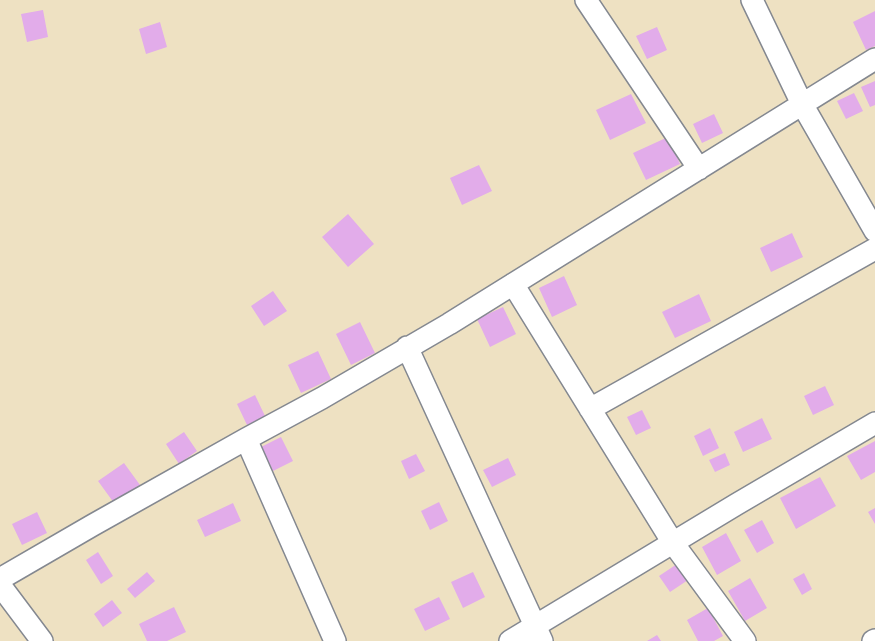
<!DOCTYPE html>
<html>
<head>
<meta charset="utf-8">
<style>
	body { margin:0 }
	canvas { display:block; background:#eee1c2 }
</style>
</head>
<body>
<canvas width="875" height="641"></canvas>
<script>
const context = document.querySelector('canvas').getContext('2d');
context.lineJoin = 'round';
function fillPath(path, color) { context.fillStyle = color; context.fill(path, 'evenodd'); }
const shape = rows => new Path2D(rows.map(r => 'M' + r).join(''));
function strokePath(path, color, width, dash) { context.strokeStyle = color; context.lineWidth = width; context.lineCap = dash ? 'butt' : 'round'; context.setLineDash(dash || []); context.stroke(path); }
const building = shape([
	[43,10,48,37,27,42,21,14],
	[875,11,875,46,866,50,853,22],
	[160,22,167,47,146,54,139,29],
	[657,27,667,50,647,59,636,36],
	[875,81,875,105,870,107,861,87],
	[854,93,863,111,846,119,837,101],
	[631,94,646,123,610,140,596,110],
	[714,114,723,133,702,143,693,124],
	[668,137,680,164,646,180,633,153],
	[479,165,492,191,462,205,450,178],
	[348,214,374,244,348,267,322,237],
	[792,233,803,257,771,272,760,248],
	[564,276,577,305,552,317,539,288],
	[273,291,287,311,264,326,251,306],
	[699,294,711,321,675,338,662,312],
	[503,307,516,334,490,347,477,319],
	[360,322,375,353,351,365,336,334],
	[318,351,331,379,301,393,288,365],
	[825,386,834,405,813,415,804,396],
	[255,395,265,416,247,425,237,404],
	[642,410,651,428,636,435,627,417],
	[762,418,772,439,743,452,734,432],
	[710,428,719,448,703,456,694,436],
	[184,432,197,451,179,464,166,444],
	[281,437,293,461,273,471,261,447],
	[875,441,875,472,861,480,847,456],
	[725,453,730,465,715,472,709,460],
	[416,454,425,471,409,479,401,461],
	[508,458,516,475,492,487,483,470],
	[124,463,140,485,114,503,98,481],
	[820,477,836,506,796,529,780,498],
	[439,502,448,521,430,530,421,511],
	[233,503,241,521,205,537,197,520],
	[875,508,875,524,868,512],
	[37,512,47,533,22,545,12,524],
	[762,520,774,543,757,553,744,530],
	[726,533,741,561,717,575,702,547],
	[98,552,113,576,101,584,86,560],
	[677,564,688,580,670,592,659,576],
	[147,572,155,581,135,598,127,589],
	[473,572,485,597,463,608,451,582],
	[804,573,812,589,802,595,793,579],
	[750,578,767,608,745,621,728,591],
	[439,597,450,619,425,631,414,609],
	[112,600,122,613,103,627,94,614],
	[174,607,186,632,167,641,147,641,139,624],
	[708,608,723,636,714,641,698,641,687,620],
	[657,635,661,641,647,641]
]);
const minor = shape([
	[586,0,699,169],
	[752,0,802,104,875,231],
	[513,284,673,543,745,641],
	[407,347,542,641],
	[590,409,875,249],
	[246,439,335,641],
	[0,579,93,525,246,439,322,398,449,324,875,59],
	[0,585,42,641],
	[510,641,737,504,875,423],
	[873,641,875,640]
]);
fillPath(building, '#e2acea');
strokePath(minor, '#848890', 24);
strokePath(minor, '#fff', 21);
</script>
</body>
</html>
